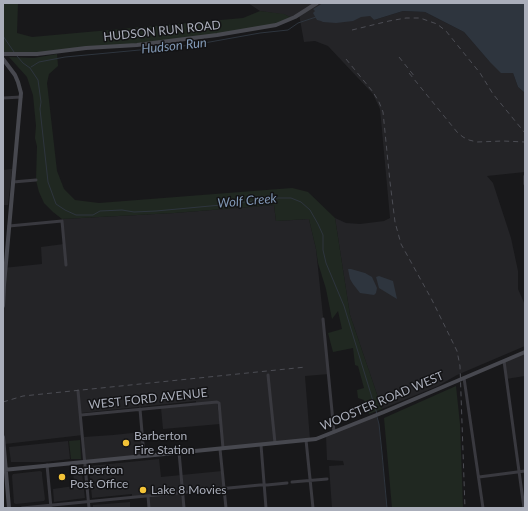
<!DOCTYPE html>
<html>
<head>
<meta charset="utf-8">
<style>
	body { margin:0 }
	#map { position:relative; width:528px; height:511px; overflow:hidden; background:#18181a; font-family:Lato,sans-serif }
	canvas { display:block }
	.frame { position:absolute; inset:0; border:4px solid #aaaeba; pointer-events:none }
</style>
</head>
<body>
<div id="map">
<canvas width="528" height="511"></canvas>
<div class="frame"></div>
</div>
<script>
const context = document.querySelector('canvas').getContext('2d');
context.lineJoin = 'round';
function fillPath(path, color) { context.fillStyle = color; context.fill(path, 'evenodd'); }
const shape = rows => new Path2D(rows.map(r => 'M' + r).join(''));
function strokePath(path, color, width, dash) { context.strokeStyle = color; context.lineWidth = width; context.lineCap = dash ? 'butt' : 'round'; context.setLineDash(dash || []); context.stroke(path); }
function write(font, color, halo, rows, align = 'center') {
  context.font = font + ' Lato,sans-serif'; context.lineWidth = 3; context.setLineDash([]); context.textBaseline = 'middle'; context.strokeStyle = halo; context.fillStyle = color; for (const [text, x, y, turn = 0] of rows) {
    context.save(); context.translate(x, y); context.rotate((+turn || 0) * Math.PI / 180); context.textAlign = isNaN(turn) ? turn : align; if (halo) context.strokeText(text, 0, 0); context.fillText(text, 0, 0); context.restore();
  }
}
const built = shape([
	[248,3,364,3,370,16,374,20,403,11,425,12,464,32,489,61,513,73,518,87,525,93,525,172,487,176,493,183,511,238,518,271,518,289,525,305,525,346,457,375,438,386,382,409,350,315,335,218,346,223,360,224,384,221,390,218,380,109,373,94,328,46,315,41,304,42,299,14,292,18,286,15,260,11],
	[12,169,8,205,3,205,3,170],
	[274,205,276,221,309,219,316,249,329,374,305,376,310,440,223,448,219,403,196,404,196,401,81,413,83,435,5,444,3,437,3,268,42,264,41,247,64,244,62,219,174,213],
	[525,352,525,376,506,379,504,361],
	[217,403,220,424,163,429,161,408],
	[376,415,379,424,387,508,332,508,329,466,344,465,343,461,327,460,326,436],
	[142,432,144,456,85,462,84,437,113,435],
	[68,441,70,459,44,462,11,462,9,447],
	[159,459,161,477,222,471,224,489,183,493,184,508,149,508,148,496,132,497,132,494,92,498,89,466],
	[81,466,85,498,54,502,53,489,74,486,73,468],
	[40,471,42,472,42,475,45,499,44,501,16,504,14,503,12,476,13,474],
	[130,502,130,508,93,508,93,505]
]);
const green = shape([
	[4,3,18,3,17,33,32,37,243,18,260,11,284,14,292,18,284,22,217,35,37,54,3,54,3,11],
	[57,54,58,66,49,74,47,83,57,171,64,189,75,200,99,203,292,188,308,192,335,218,350,315,382,409,369,414,364,400,358,398,357,390,364,388,358,366,355,365,353,348,333,352,328,333,342,329,338,311,332,319,326,289,318,263,316,249,309,219,276,221,274,205,174,213,62,219,53,212,44,203,39,192,36,180,37,146,35,138,36,126,33,95,27,77,9,57,34,58],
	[456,386,460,424,463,508,392,508,384,418],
	[80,440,81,459,71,459,69,441]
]);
const water = shape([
	[323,3,525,3,525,93,518,87,513,73,501,73,489,61,464,32,425,12,403,11,374,20,370,16,361,17,353,21,336,23,323,22,321,21,317,20,313,13,315,11,313,9],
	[348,269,351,269,365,273,372,277,377,288,376,293,374,295,360,293,353,284,350,279],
	[379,276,393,281,397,299,379,288,376,277]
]);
const stream = shape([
	[3,36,14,52],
	[17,56,23,63,30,68,38,80,41,102,40,109,48,182,56,204,65,210,76,215,93,215,100,211,122,210,134,212,156,211,221,205,278,198,291,198,301,202,310,210,318,224,323,235,323,250,326,263,344,306,377,414],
	[31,67,39,62,65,57,193,45,260,33,288,30,298,23,316,17],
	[377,417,379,424,382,453,387,508]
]);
const street = shape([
	[3,98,21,97],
	[525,176,525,184],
	[13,182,36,180],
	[9,226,62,221,66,265],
	[323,319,334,432],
	[504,361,524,508],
	[268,375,275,443],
	[464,378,483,508],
	[78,391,89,508],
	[140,409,144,456],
	[81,415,217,402,219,403,223,448],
	[306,440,313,508],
	[261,445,266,508],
	[220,449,226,508],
	[179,452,184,508],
	[47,465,51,508],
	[479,477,525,471],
	[292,482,327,479],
	[148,496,149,508],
	[22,508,260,485,267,485,287,483]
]);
const secondary = shape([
	[3,54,37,54,86,48,137,45,217,35,276,25,295,17,317,3],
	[3,59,15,75,18,82,21,93,4,285,3,306],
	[3,437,9,508],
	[3,470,316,439,384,412,525,352]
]);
const rail = shape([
	[352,30,389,21,406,18,420,18,437,24,446,31,480,73,493,94,525,133],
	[399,57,415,77],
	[346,59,373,92,379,102,383,112,390,182,395,222,401,244,432,300,457,351,460,366,465,508],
	[409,73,457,132,463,137,469,140,477,142,503,141,525,142],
	[3,402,23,396,306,367]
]);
const markers = [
	[126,443,4,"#f3c337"],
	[62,477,4,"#f3c337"],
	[143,490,4,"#f3c337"]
];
const streetNames = [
	["HUDSON RUN ROAD",162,31,-6],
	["WEST FORD AVENUE",148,399,-6],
	["WOOSTER ROAD WEST",382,401,-23]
];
const poiNames = [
	["Barberton",134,436],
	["Fire Station",134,450],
	["Barberton",70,470],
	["Post Office",70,484],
	["Lake 8 Movies",151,490]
];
const waterNames = [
	["Hudson Run",174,46,-6],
	["Wolf Creek",247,201,-5]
];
fillPath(built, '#242427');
fillPath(green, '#202821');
fillPath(water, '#2e353e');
strokePath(stream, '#2e353e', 1);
strokePath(street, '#39393f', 3);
strokePath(secondary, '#47484f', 4);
strokePath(rail, '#4c4d54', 1, [5, 4]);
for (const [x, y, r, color] of markers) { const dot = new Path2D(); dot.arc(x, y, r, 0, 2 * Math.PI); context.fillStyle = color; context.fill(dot); strokePath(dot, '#131315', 1.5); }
write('12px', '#aaaeba', '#131315', streetNames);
write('12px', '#aaaeba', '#131315', poiNames, 'left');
write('italic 13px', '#8198b5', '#131315', waterNames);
</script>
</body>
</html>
